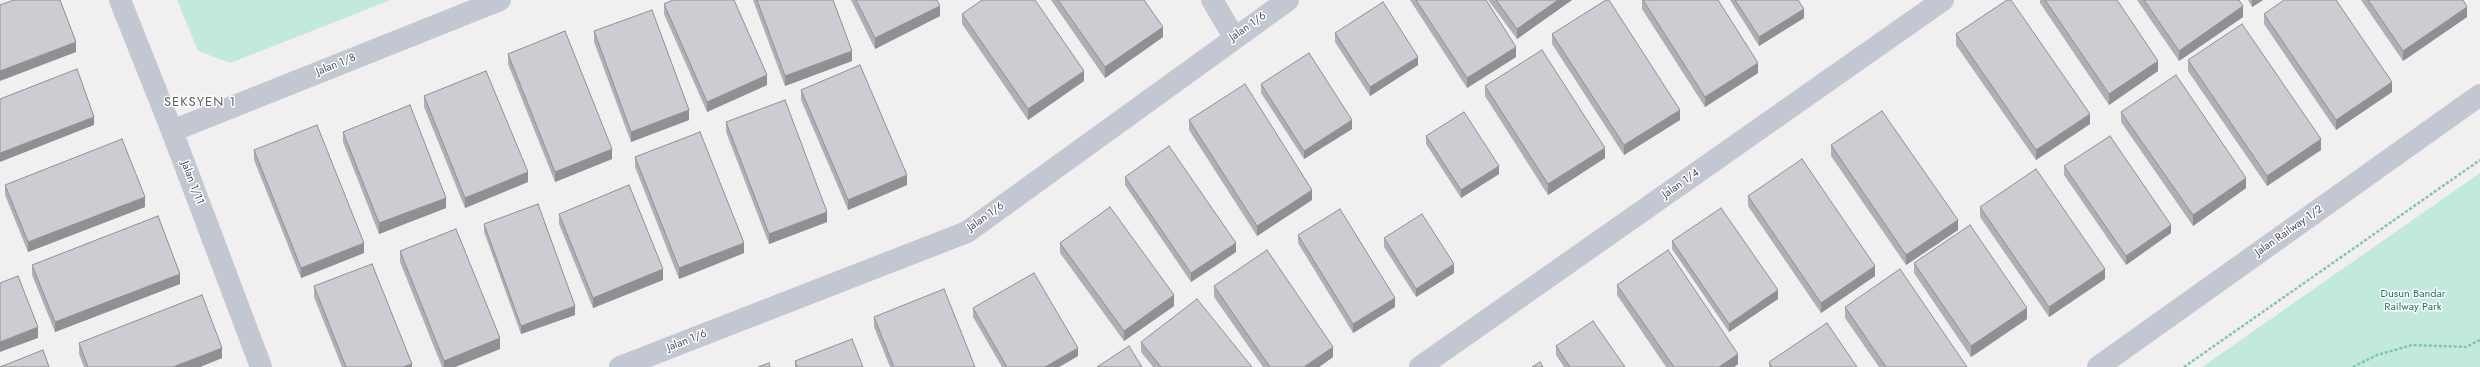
<!DOCTYPE html>
<html>
<head>
<meta charset="utf-8">
<style>
	body { margin:0 }
	canvas { display:block; background:#f1efef }
</style>
</head>
<body>
<canvas width="2480" height="367"></canvas>
<script>
const context = document.querySelector('canvas').getContext('2d');
context.lineJoin = 'round';
function fillPath(path, color) { context.fillStyle = color; context.fill(path, 'evenodd'); }
const shape = rows => new Path2D(rows.map(r => 'M' + r).join(''));
function strokePath(path, color, width, dash) { context.strokeStyle = color; context.lineWidth = width; context.lineCap = dash ? 'butt' : 'round'; context.setLineDash(dash || []); context.stroke(path); }
function write(font, color, halo, rows, align = 'center') {
  context.font = font + ' Jost,sans-serif'; context.lineWidth = 3; context.setLineDash([]); context.textBaseline = 'middle'; context.strokeStyle = halo; context.fillStyle = color; for (const [text, x, y, turn = 0] of rows) {
    context.save(); context.translate(x, y); context.rotate((+turn || 0) * Math.PI / 180); context.textAlign = isNaN(turn) ? turn : align; if (halo) context.strokeText(text, 0, 0); context.fillText(text, 0, 0); context.restore();
  }
}
const green = shape([
	[177,0,391,0,230,63,198,51],
	[2480,173,2480,367,2202,367]
]);
const path = shape([
	[2184,367,2480,160],
	[2353,367,2377,355,2412,345,2466,347,2480,340]
]);
const street = shape([
	[120,0,172,131,261,367],
	[1212,0,1234,37],
	[172,131,500,0],
	[620,367,967,232,1288,0],
	[1420,367,1943,0],
	[2098,367,2480,95]
]);
const wall = shape([
	[753,0,833,0,852,61,785,86],
	[851,0,937,0,940,16,875,49],
	[1051,0,1144,0,1163,37,1105,78],
	[1410,0,1486,0,1516,57,1467,88],
	[1488,0,1572,0,1517,39],
	[1642,0,1718,0,1758,73,1705,107,1642,9],
	[1730,0,1798,0,1804,18,1759,46],
	[2040,0,2117,0,2158,71,2109,105,2040,3],
	[2137,0,2239,0,2243,17,2179,61],
	[2248,0,2263,0,2252,7],
	[2361,0,2463,0,2467,17,2403,61],
	[664,4,767,85,707,112,664,14],
	[962,14,1084,81,1028,120,962,24],
	[2264,14,2392,92,2336,130,2264,24],
	[594,31,689,120,631,142,594,42],
	[1335,33,1418,65,1370,96,1335,42],
	[1552,34,1680,120,1624,155,1552,44],
	[1956,34,2090,124,2036,160,1956,45],
	[508,54,612,159,555,182,508,64],
	[2188,60,2321,150,2267,186,2188,71],
	[1261,84,1352,129,1304,159,1261,93],
	[1485,86,1605,158,1548,195,1485,96],
	[801,90,907,185,848,210,801,100],
	[424,96,528,182,465,208,424,107],
	[2121,112,2246,188,2193,226,2121,122],
	[1189,120,1312,200,1257,236,1189,130],
	[726,122,827,222,769,244,726,132],
	[343,132,446,208,379,234,343,142],
	[1426,136,1499,174,1461,198,1426,144],
	[1831,145,1958,230,1906,265,1831,156],
	[254,150,364,253,301,278,254,160],
	[635,157,744,253,679,279,635,167],
	[2064,166,2171,233,2126,265,2064,175],
	[1125,177,1236,252,1191,282,1125,185],
	[5,185,145,207,28,252,5,195],
	[1748,196,1875,276,1821,313,1748,206],
	[1980,207,2105,279,2049,317,1980,217],
	[559,214,663,280,593,308,559,224],
	[484,224,575,315,521,334,484,232],
	[1298,235,1395,307,1353,333,1298,243],
	[1384,238,1454,273,1416,297,1384,247],
	[1672,241,1778,299,1729,332,1672,249],
	[1060,243,1174,306,1124,341,1060,253],
	[400,251,500,349,455,367,442,367,400,262],
	[1914,263,2027,319,1971,357,1914,273],
	[32,265,180,284,55,332,32,275],
	[1617,285,1738,364,1734,367,1666,367,1617,295],
	[314,286,412,367,342,367,314,297],
	[1214,286,1333,357,1319,367,1263,367,1214,297],
	[1845,307,1967,367,1879,367,1845,318],
	[973,308,1078,356,1059,367,1002,367,973,317],
	[874,317,975,367,890,367,874,327],
	[1141,342,1252,367,1153,367,1141,352],
	[79,343,222,358,200,367,84,367,79,354],
	[1556,346,1625,367,1564,367,1556,355],
	[795,361,863,367,795,367],
	[1769,362,1857,367,1769,367]
]);
const shadedWall = shape([
	[1558,0,1572,0,1517,39,1517,29],
	[2252,0,2263,0,2252,7],
	[940,6,940,16,875,49,875,38],
	[2243,6,2243,17,2179,61,2179,51],
	[2467,7,2467,17,2403,61,2403,51],
	[1804,9,1804,18,1759,46,1759,37],
	[1163,27,1163,37,1105,78,1105,67],
	[76,42,76,52,0,81,0,71],
	[1516,47,1516,57,1467,88,1467,78],
	[852,51,852,61,785,86,785,76],
	[1418,57,1418,65,1370,96,1370,87],
	[2158,61,2158,71,2109,105,2109,94],
	[1758,63,1758,73,1705,107,1705,97],
	[1084,71,1084,81,1028,120,1028,109],
	[767,75,767,85,707,112,707,102],
	[2392,82,2392,92,2336,130,2336,120],
	[689,110,689,120,631,142,631,132],
	[1680,110,1680,120,1624,155,1624,145],
	[2090,114,2090,124,2036,160,2036,150],
	[94,117,94,125,0,162,0,153],
	[1352,120,1352,129,1304,159,1304,151],
	[2321,139,2321,150,2267,186,2267,176],
	[1605,148,1605,158,1548,195,1548,184],
	[612,149,612,159,555,182,555,172],
	[1499,166,1499,174,1461,198,1461,190],
	[528,172,528,182,465,208,465,198],
	[907,175,907,185,848,210,848,200],
	[2246,178,2246,188,2193,226,2193,215],
	[1312,190,1312,200,1257,236,1257,226],
	[145,197,145,207,28,252,28,242],
	[446,198,446,208,379,234,379,223],
	[827,212,827,222,769,244,769,234],
	[1958,220,1958,230,1906,265,1906,255],
	[2171,225,2171,233,2126,265,2126,256],
	[364,243,364,253,301,278,301,268],
	[744,243,744,253,679,279,679,268],
	[1236,243,1236,252,1191,282,1191,273],
	[1454,264,1454,273,1416,297,1416,289],
	[1875,266,1875,276,1821,313,1821,303],
	[663,269,663,280,593,308,593,298],
	[2105,269,2105,279,2049,317,2049,307],
	[180,274,180,284,55,332,55,322],
	[1778,290,1778,299,1729,332,1729,324],
	[1174,295,1174,306,1124,341,1124,331],
	[1395,298,1395,307,1353,333,1353,324],
	[575,306,575,315,521,334,521,326],
	[2027,308,2027,319,1971,357,1971,346],
	[38,327,38,338,0,352,0,342],
	[500,338,500,349,455,367,444,367,444,361],
	[1333,347,1333,357,1319,367,1304,367],
	[222,348,222,358,200,367,173,367],
	[1078,348,1078,356,1059,367,1045,367],
	[1738,354,1738,364,1734,367,1719,367],
	[412,364,412,367,403,367]
]);
const building = shape([
	[14,0,60,0,76,42,0,71,0,5,14,0],
	[673,0,734,0,767,75,707,102,664,4,673,0],
	[757,0,833,0,852,51,785,76,757,0],
	[856,0,937,0,940,6,875,38,856,0],
	[982,0,1035,0,1084,71,1028,109,962,14,982,0],
	[1058,0,1144,0,1163,27,1105,67,1058,0],
	[1416,0,1486,0,1516,47,1467,78,1416,0],
	[1496,0,1558,0,1517,29,1496,0],
	[1606,0,1609,0,1680,110,1624,145,1552,34,1606,0],
	[1643,0,1718,0,1758,63,1705,97,1643,0],
	[1735,0,1798,0,1804,9,1759,37,1735,0],
	[2007,0,2011,0,2090,114,2036,150,1956,34,2007,0],
	[2045,0,2117,0,2158,61,2109,94,2045,0],
	[2144,0,2239,0,2243,6,2179,51,2144,0],
	[2284,0,2336,0,2392,82,2336,120,2264,14,2284,0],
	[2368,0,2463,0,2467,7,2403,51,2368,0],
	[1383,2,1418,57,1370,87,1335,33,1383,2],
	[652,10,689,110,631,132,594,31,652,10],
	[2242,24,2321,139,2267,176,2188,60,2242,24],
	[565,31,612,149,555,172,508,54,565,31],
	[1542,50,1605,148,1548,184,1485,86,1542,50],
	[1309,53,1352,120,1304,151,1261,84,1309,53],
	[860,65,907,175,848,200,801,90,860,65],
	[77,69,94,117,0,153,0,99,77,69],
	[486,71,528,172,465,198,424,96,486,71],
	[2176,75,2246,178,2193,215,2121,112,2176,75],
	[1245,84,1312,190,1257,226,1189,120,1245,84],
	[785,100,827,212,769,234,726,122,785,100],
	[410,105,446,198,379,223,343,132,410,105],
	[1882,111,1958,220,1906,255,1831,145,1882,111],
	[1464,112,1499,166,1461,190,1426,136,1464,112],
	[317,125,364,243,301,268,254,150,317,125],
	[700,132,744,243,679,268,635,157,700,132],
	[2110,136,2171,225,2126,256,2064,166,2110,136],
	[122,139,145,197,28,242,5,185,122,139],
	[1169,146,1236,243,1191,273,1125,177,1169,146],
	[1802,159,1875,266,1821,303,1748,196,1802,159],
	[2036,169,2105,269,2049,307,1980,207,2036,169],
	[629,185,663,269,593,298,559,214,629,185],
	[538,204,575,306,521,326,484,224,538,204],
	[1110,207,1174,295,1124,331,1060,243,1110,207],
	[1721,208,1778,290,1729,324,1672,241,1721,208],
	[1340,209,1395,298,1353,324,1298,235,1340,209],
	[1422,214,1454,264,1416,289,1384,238,1422,214],
	[158,216,180,274,55,322,32,265,158,216],
	[1970,225,2027,308,1971,346,1914,263,1970,225],
	[456,229,500,338,444,361,400,251,456,229],
	[1267,250,1333,347,1304,367,1270,367,1214,286,1267,250],
	[1668,250,1738,354,1719,367,1674,367,1617,285,1668,250],
	[372,264,412,364,403,367,346,367,314,286,372,264],
	[1900,269,1967,367,1886,367,1845,307,1900,269],
	[1034,273,1078,348,1045,367,1007,367,973,308,1034,273],
	[18,276,38,327,0,342,0,283,18,276],
	[944,289,975,367,894,367,874,317,944,289],
	[202,295,222,348,173,367,88,367,79,343,202,295],
	[1197,299,1252,367,1161,367,1141,342,1197,299],
	[1593,321,1625,367,1570,367,1556,346,1593,321],
	[1827,323,1857,367,1772,367,1769,362,1827,323],
	[852,339,863,367,797,367,795,361,852,339],
	[1129,346,1142,367,1097,367,1129,346],
	[43,350,49,367,0,367,43,350],
	[1540,362,1543,367,1532,367,1540,362],
	[769,363,770,367,758,367,769,363]
]);
const streetNames = [
	["Jalan 1/6",1248,27,-35],
	["Jalan 1/8",336,65,-22],
	["Jalan 1/11",192,183,69],
	["Jalan 1/4",1681,184,-35],
	["Jalan 1/6",986,217,-35],
	["Jalan Railway 1/2",2289,231,-35],
	["Jalan 1/6",687,341,-21]
];
const parkNames = [
	["Dusun Bandar",2413,294],
	["Railway Park",2413,307]
];
const quarterNames = [
	["SEKSYEN 1",200,103]
];
fillPath(green, '#c1eadc');
strokePath(path, '#7cc5b5', 2.5, [3, 2]);
strokePath(street, '#c3c7d2', 22);
fillPath(wall, '#afb0b5');
fillPath(shadedWall, '#8f9094');
fillPath(building, '#cccdd3');
strokePath(building, '#8f9094', 1);
write('11px', '#484d5a', '#fff', streetNames);
write('11px', '#207562', '#fff', parkNames);
context.letterSpacing = '1px';
write('13px', '#5c5d63', '#fff', quarterNames);
context.letterSpacing = '0px';
</script>
</body>
</html>
